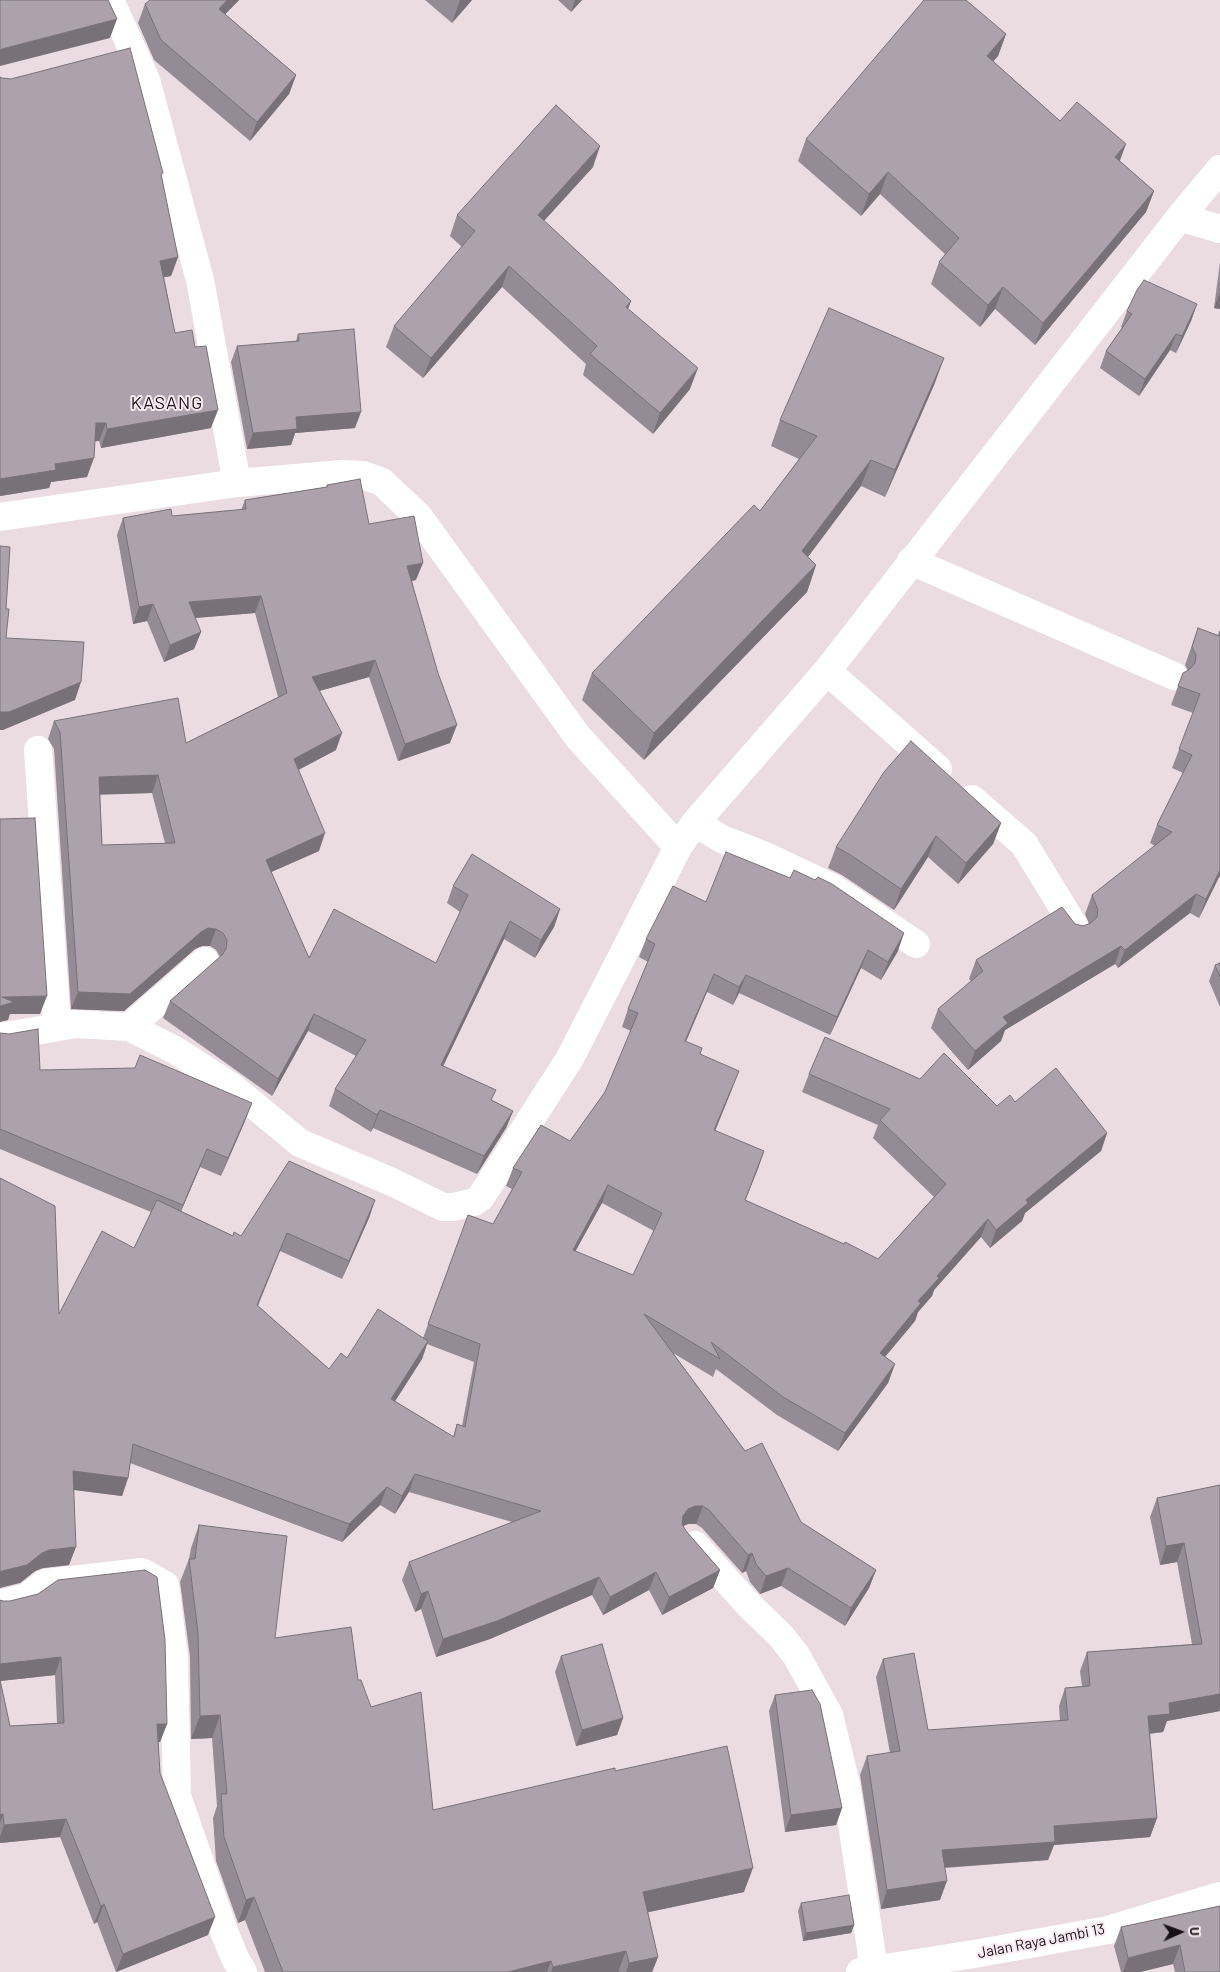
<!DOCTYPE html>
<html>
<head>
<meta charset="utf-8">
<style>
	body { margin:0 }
	#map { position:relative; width:1220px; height:1972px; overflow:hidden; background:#ebdce2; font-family:Barlow,sans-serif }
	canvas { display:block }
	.north { position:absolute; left:1155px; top:1907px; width:50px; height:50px; -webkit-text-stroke:4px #f9e9f0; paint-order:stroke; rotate:88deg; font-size:14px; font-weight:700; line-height:20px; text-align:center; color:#171214 }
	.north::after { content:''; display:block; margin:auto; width:18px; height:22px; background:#171214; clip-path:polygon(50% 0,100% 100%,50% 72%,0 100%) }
</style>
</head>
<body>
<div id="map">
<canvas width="1220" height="1972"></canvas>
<div class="north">U</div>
</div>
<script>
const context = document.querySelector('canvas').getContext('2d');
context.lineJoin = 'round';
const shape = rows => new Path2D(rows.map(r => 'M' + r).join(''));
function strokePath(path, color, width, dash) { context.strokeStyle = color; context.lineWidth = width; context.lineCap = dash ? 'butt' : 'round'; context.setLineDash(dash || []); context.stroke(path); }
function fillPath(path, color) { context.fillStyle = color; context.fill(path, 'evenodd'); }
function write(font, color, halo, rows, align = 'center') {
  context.font = font + ' Barlow,sans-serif'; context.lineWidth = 4; context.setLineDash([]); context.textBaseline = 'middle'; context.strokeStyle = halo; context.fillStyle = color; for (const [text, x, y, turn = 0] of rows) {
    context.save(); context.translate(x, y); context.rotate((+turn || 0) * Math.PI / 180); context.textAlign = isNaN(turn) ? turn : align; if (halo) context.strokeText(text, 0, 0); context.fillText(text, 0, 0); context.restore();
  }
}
const minor = shape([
	[110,0,146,80,200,280,237,483],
	[1180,217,1220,229],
	[0,517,237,483,342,474,363,475,382,482,419,517,578,737,678,847],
	[911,561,1174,676],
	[827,671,938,769],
	[38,750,57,1027],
	[972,799,1024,844,1076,929],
	[695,823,722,839,763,855,833,888,916,944],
	[129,1027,205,961],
	[0,1037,76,1024,129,1027,175,1050,232,1087,300,1143,392,1182,443,1207,453,1207,474,1202,481,1197,570,1058,678,847,695,823,827,671,1180,217,1220,169],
	[695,1545,748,1604,781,1636,796,1655,829,1715,846,1784,874,1969],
	[0,1604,27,1597,45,1583,142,1572,165,1585,174,1657,177,1796,225,1934,235,1958,243,1972],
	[860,1972,974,1954,1108,1930,1220,1896]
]);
const wall = shape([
	[150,0,239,0,225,14,296,75,289,94,250,141,154,60,138,23,145,4],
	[425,0,472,0,452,23],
	[558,0,582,0,571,12],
	[1006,34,998,56,993,61,1060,121,1120,161,1154,191,1146,212,1035,345,995,309,980,327,931,284,939,262,945,254,880,194,861,216,798,161,806,139],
	[0,77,161,178,178,257,171,276,164,277,175,333,195,347,211,428,101,448,99,441,95,441,87,477,51,482,49,488,0,496],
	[593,167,544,221,631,301,628,309,690,389,653,434,583,375,586,364,502,287,423,378,386,347,394,326,462,247,450,236,457,215],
	[1220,262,1220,309,1214,308],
	[1197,304,1191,321,1176,353,1170,350,1139,396,1100,368,1106,351,1122,328,1121,327,1127,311],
	[298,334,355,428,295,433,291,445,247,449,231,362,237,346,296,341],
	[944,358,934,385,885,497,861,486,808,557,816,565,807,592,644,760,582,700,592,673,760,511,799,459,771,446,780,420],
	[327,485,369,524,416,580,412,581,450,743,398,761,369,677,319,691,336,750,298,770,319,851,271,872,309,958,436,963,460,912,447,903,453,886,560,909,554,927,535,958,504,939,443,1066,492,1100,513,1111,506,1128,477,1174,373,1128,371,1132,329,1106,335,1089,356,1056,308,1031,272,1096,163,1018,170,1001,220,957,216,950,210,946,202,946,195,949,124,1011,71,1009,54,749,48,739,54,721,186,743,278,697,255,613,195,618,201,632,194,649,164,662,147,621,133,624,117,535,123,518,172,516,241,510,245,500,326,487],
	[152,793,165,843,102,845,100,794],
	[1198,628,1218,635,1220,630,1220,878,1219,877,1199,918,1190,913,1118,968,1115,964,1005,1030,1001,1041,968,1070,931,1028,938,1009,971,981,969,979,976,960,1075,924,1083,926,1089,924,1085,914,1092,895,1155,846,1150,843,1157,825,1183,773,1172,768,1193,713,1171,705,1183,673,1188,671,1185,665],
	[1001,823,993,844,958,884,928,857,894,910,842,875,828,868,836,847],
	[706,902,898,951,881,980,861,968,830,1035,739,993,733,1005,707,992,686,1042,700,1054,732,1089,715,1131,764,1151,745,1201,878,1259,934,1197,873,1138,878,1125,802,1092,809,1074,920,1079,997,1106,1015,1102,1107,1133,1101,1151,1025,1213,1022,1221,990,1248,981,1237,934,1290,932,1296,918,1312,915,1321,885,1357,895,1364,888,1383,838,1451,777,1415,716,1369,713,1377,673,1353,745,1451,801,1522,876,1570,869,1588,845,1626,781,1586,760,1594,750,1582,746,1571,742,1573,702,1528,696,1524,688,1524,683,1526,686,1531,720,1570,713,1588,662,1615,649,1590,603,1615,592,1595,490,1639,436,1657,421,1609,415,1612,402,1580,409,1562,512,1522,409,1492,395,1514,380,1505,342,1542,130,1463,128,1478,122,1496,74,1490,69,1565,43,1568,35,1571,20,1583,59,1314,134,1248,151,1212,0,1149,0,1033,40,1070,245,1121,221,1176,200,1167,181,1211,233,1236,241,1236,375,1200,369,1218,342,1279,280,1251,258,1306,329,1369,347,1358,423,1338,468,1215,493,1224,512,1189,506,1186,513,1168,570,1141,605,1092,631,1031,622,1027,628,1009,648,962,639,957,646,939],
	[602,1203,654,1231,633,1275,575,1252],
	[427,1344,474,1362,462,1426,457,1424,453,1437,395,1401,422,1359],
	[1220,963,1220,1007,1209,981,1215,965],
	[1220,1485,1220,1711,1167,1721,1163,1732,1150,1734,1157,1818,1150,1837,1054,1845,1048,1860,945,1868,940,1900,881,1909,860,1775,867,1756,890,1753,876,1677,883,1659,928,1730,1060,1721,1059,1706,1065,1688,1082,1686,1080,1671,1087,1652,1192,1644,1177,1562,1160,1565,1150,1517,1157,1498],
	[199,1525,275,1638,358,1680,371,1707,433,1810,615,1771,744,1892,648,1912,658,1957,652,1972,265,1972,245,1920,238,1923,216,1861,213,1818,217,1806,212,1738,191,1739,190,1657,180,1582,189,1559,191,1548],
	[0,1600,167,1724,160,1742,158,1742,160,1773,208,1935,116,1972,97,1922,94,1924,60,1837,0,1843],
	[55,1675,57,1723,10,1726,0,1681],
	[561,1656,623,1718,617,1735,576,1746,555,1672],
	[775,1695,842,1808,836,1825,785,1832,769,1711],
	[801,1903,854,1925,851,1933,803,1941,798,1911],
	[1220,1906,1220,1972,1175,1972,1173,1964,1140,1972,1121,1972,1114,1946,1121,1927]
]);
const shadedWall = shape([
	[227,0,239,0,212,28,219,9],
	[460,0,472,0,452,23],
	[575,0,582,0,571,12],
	[117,19,110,38,0,66,0,50,2,49],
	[1006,34,998,56,979,78,987,56],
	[296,75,289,94,250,141,257,122],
	[1126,144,1118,166,1115,157],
	[600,146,593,167,530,236,538,215],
	[888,172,880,194,861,216,869,194],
	[1154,191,1146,212,1035,345,1043,323],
	[178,257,171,276,154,279,160,261],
	[509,266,502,287,423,378,431,358],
	[1003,287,995,309,980,327,988,305],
	[1220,292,1220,309,1214,308],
	[631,301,623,322,626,307],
	[1197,304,1191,321,1176,353,1182,336],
	[1176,334,1170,350,1139,396,1145,379],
	[944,358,934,385,885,497,895,470],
	[698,368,690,389,653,434,660,413],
	[218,410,211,428,101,448,107,429],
	[361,412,355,428,295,433,291,445,247,449,253,433,296,417],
	[96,423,106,423,99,441,89,442],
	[94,458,87,477,51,482,49,488,0,496,0,479,55,464],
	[871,460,861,486,792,578,802,551],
	[423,563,416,580,401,583,407,566],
	[816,565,807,592,644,760,654,733],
	[261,596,255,613,182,619,189,602],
	[153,604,147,621,133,624,139,607],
	[201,632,194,649,164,662,170,645],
	[375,660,369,677,305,695,312,677],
	[81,682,75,700,3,730,0,730,0,712],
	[457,725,450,743,398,761,405,744],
	[342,733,336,750,287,776,294,759],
	[158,775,152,793,93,795,99,777],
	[1001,823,993,844,958,884,966,863],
	[325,833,319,851,260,877,266,860],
	[936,836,928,857,894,910,901,889],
	[1220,870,1220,874,1219,877,1199,918,1206,899],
	[1196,894,1190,913,1118,968,1125,950],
	[560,909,554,927,535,958,541,940],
	[510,921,504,939,435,1083,441,1065],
	[208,928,216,929,210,946,202,946,195,949,124,1011,71,1009,78,992],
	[904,933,898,951,881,980,888,962],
	[1121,946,1115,964,1005,1030,1001,1041,968,1070,975,1051,1003,1017],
	[868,950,861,968,830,1035,837,1017],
	[714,974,707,992,678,1059,685,1041],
	[746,975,739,993,733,1005,739,987],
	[47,996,40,1014,10,1014,8,1020,0,1022,0,1003,2,997],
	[314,1014,308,1031,272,1096,278,1079],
	[739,1071,732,1089,708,1148,714,1130],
	[252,1103,245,1121,221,1176,228,1158],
	[380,1110,373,1128,371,1132,377,1115],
	[513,1111,506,1128,477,1174,484,1156],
	[1107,1133,1101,1151,1025,1213,1022,1221,990,1248,996,1230,1026,1200],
	[207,1149,200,1167,176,1223,183,1205],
	[764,1151,758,1169,738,1218,745,1200],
	[608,1185,602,1203,566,1268,573,1250],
	[375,1200,369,1218,342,1279,349,1261],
	[988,1219,981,1237,934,1290,932,1296,918,1312,915,1321,873,1371,880,1353,918,1301,937,1276],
	[287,1233,280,1251,250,1323,257,1305],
	[428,1341,422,1359,385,1417,391,1399],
	[895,1364,888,1383,838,1451,845,1433],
	[73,1471,128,1478,122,1496,67,1489],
	[415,1474,409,1492,395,1514,402,1496],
	[387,1487,380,1505,342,1542,349,1524],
	[695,1506,703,1506,696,1524,688,1524,681,1527,683,1516,688,1509],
	[1184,1543,1177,1562,1160,1565,1166,1546],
	[76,1547,69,1565,43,1568,35,1571,20,1583,0,1588,0,1572,49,1550],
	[752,1553,746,1571,742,1573,748,1555],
	[788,1568,781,1586,760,1594,766,1576],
	[720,1570,713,1588,662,1615,669,1597],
	[876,1570,869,1588,845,1626,851,1608],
	[656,1572,649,1590,603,1615,610,1597],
	[599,1577,592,1595,490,1639,436,1657,443,1639],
	[428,1591,421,1609,415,1612,421,1594],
	[61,1657,55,1675,0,1681,0,1664],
	[1220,1694,1220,1711,1167,1721,1163,1732,1142,1734,1148,1716,1169,1703],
	[220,1715,212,1738,191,1739,200,1716],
	[623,1718,617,1735,576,1746,582,1730],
	[157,1724,167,1724,160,1742,150,1742],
	[842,1808,836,1825,785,1832,791,1815],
	[3,1814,0,1823,0,1815],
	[1157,1818,1150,1837,1054,1845,1048,1860,936,1868,942,1850,1054,1826],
	[66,1819,60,1837,0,1843,0,1837,4,1825],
	[753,1868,744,1892,635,1915,643,1892],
	[947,1881,940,1900,881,1909,887,1890],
	[254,1897,245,1920,238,1923,246,1900],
	[104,1904,97,1922,94,1924,101,1906],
	[215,1917,208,1935,116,1972,123,1954],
	[854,1925,851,1933,803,1941,806,1933],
	[1180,1945,1173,1964,1140,1972,1123,1972,1128,1958],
	[626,1951,618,1972,551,1972,553,1967],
	[658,1957,652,1972,626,1972,629,1963],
	[551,1961,547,1972,508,1972]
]);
const building = shape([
	[0,0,108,0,117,19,2,49,0,50,0,0],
	[150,0,227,0,219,9,296,75,257,122,161,40,145,4,150,0],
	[924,0,966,0,1006,34,987,56,1060,121,1077,102,1126,144,1115,157,1154,191,1043,323,1003,287,988,305,939,262,959,238,888,172,869,194,806,139,924,0],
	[130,48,163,173,161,174,178,257,160,261,175,333,192,330,195,347,206,346,218,410,107,429,106,423,96,423,94,458,55,464,56,470,0,479,0,77,2,78,11,79,130,48],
	[556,105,600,146,538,215,631,301,626,307,698,368,660,413,590,354,597,346,509,266,431,358,394,326,475,231,457,215,556,105],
	[1144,280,1197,304,1182,336,1176,334,1145,379,1106,351,1132,314,1127,311,1137,290,1144,280],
	[829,308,944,358,895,470,871,460,802,551,816,565,654,733,592,673,754,505,760,511,817,436,780,420,829,308],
	[354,329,361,412,296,417,297,429,253,433,237,346,299,341,298,334,354,329],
	[360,479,369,524,414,516,423,563,407,566,438,673,457,725,405,744,375,660,312,677,342,733,294,759,325,833,266,860,309,958,334,909,436,963,468,895,453,886,472,854,560,909,541,940,510,921,441,1065,496,1090,491,1100,513,1111,484,1156,380,1110,377,1115,335,1089,366,1040,314,1014,278,1079,170,1001,222,955,226,949,227,940,223,933,216,929,208,928,201,932,130,994,78,992,60,732,54,721,178,698,186,743,287,693,261,596,189,602,201,632,170,645,153,604,139,607,123,518,171,509,172,516,246,509,245,500,327,487,327,485,360,479],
	[158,775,175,843,102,845,99,777,158,775],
	[0,546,10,547,6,609,9,609,6,638,84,642,81,682,9,712,0,712,0,546],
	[1198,628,1219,636,1220,631,1220,870,1206,899,1196,894,1125,950,1121,946,1003,1017,1008,1023,975,1051,938,1009,983,971,976,960,1062,907,1075,924,1083,926,1091,923,1097,917,1098,910,1092,895,1172,832,1157,825,1192,755,1179,749,1200,694,1178,686,1183,673,1190,669,1195,663,1196,655,1192,647,1198,628],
	[911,741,1001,823,966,863,936,836,901,889,849,854,836,847,884,772,911,741],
	[35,818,47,996,2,997,14,1002,0,1006,0,819,35,818],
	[726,852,790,878,794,870,815,880,818,877,832,884,904,933,888,962,868,950,837,1017,746,975,739,987,714,974,685,1041,702,1048,700,1054,739,1071,714,1130,764,1151,745,1200,844,1244,845,1242,878,1259,946,1184,880,1120,890,1109,809,1074,825,1037,920,1079,944,1053,997,1106,1010,1095,1015,1102,1056,1068,1107,1133,1026,1200,1028,1203,996,1230,988,1219,937,1276,939,1278,918,1301,921,1303,880,1353,895,1364,845,1433,783,1397,711,1342,720,1359,644,1314,745,1451,762,1443,801,1522,876,1570,851,1608,788,1568,766,1576,756,1564,752,1553,748,1555,709,1510,703,1506,695,1506,688,1509,683,1516,682,1524,686,1531,720,1570,669,1597,656,1572,610,1597,599,1577,497,1621,443,1639,428,1591,421,1594,409,1562,541,1511,415,1474,402,1496,387,1487,349,1524,133,1444,128,1478,73,1471,76,1547,49,1550,42,1553,27,1565,2,1571,0,1572,0,1178,55,1206,59,1314,102,1231,134,1248,157,1200,233,1236,234,1232,241,1236,289,1161,375,1200,349,1261,287,1233,257,1305,329,1369,341,1353,347,1358,378,1309,428,1341,391,1399,454,1437,457,1424,465,1427,480,1344,428,1324,468,1215,493,1224,522,1172,513,1168,541,1125,570,1141,605,1092,638,1013,628,1009,655,944,646,939,673,886,706,902,726,852],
	[608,1185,662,1213,633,1275,573,1250,608,1185],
	[1220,963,1220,977,1215,965,1220,963],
	[38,1029,40,1070,135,1068,140,1055,252,1103,228,1158,207,1149,183,1205,0,1129,0,1033,9,1034,38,1029],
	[1220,1485,1220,1694,1169,1703,1170,1714,1148,1716,1157,1818,1054,1826,1055,1842,942,1850,947,1881,887,1890,867,1756,900,1751,883,1659,914,1653,928,1730,1068,1720,1065,1688,1090,1686,1087,1652,1202,1644,1184,1543,1166,1546,1157,1498,1220,1485],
	[199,1525,287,1536,275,1638,351,1627,358,1680,361,1680,371,1707,421,1692,433,1810,615,1768,615,1771,727,1746,753,1868,643,1892,658,1957,629,1963,626,1951,553,1967,551,1961,508,1972,283,1972,254,1897,246,1900,224,1837,221,1794,227,1794,220,1715,200,1716,198,1633,189,1559,195,1559,199,1525],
	[145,1570,157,1577,165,1640,167,1724,157,1724,160,1773,215,1917,123,1954,104,1904,101,1906,66,1819,4,1825,3,1814,0,1815,0,1680,10,1726,64,1723,61,1657,0,1664,0,1600,3,1601,10,1601,38,1594,58,1580,145,1570],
	[602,1644,623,1718,582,1730,561,1656,602,1644],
	[812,1690,820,1704,842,1808,791,1815,775,1695,812,1690],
	[849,1895,854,1925,806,1933,801,1903,849,1895],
	[1220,1906,1220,1972,1185,1972,1180,1945,1128,1958,1121,1927,1220,1906]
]);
const streetNames = [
	["Jalan Raya Jambi 13",1041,1941,-11]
];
const quarterNames = [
	["KASANG",167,403]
];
strokePath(minor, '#fff', 28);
fillPath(wall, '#958b94');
fillPath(shadedWall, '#797178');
fillPath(building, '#ada2ac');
strokePath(building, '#797178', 1);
write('15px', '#171214', '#f9e9f0', streetNames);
context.letterSpacing = '1px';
write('18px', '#171214', '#f9e9f0', quarterNames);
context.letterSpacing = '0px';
</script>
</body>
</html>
